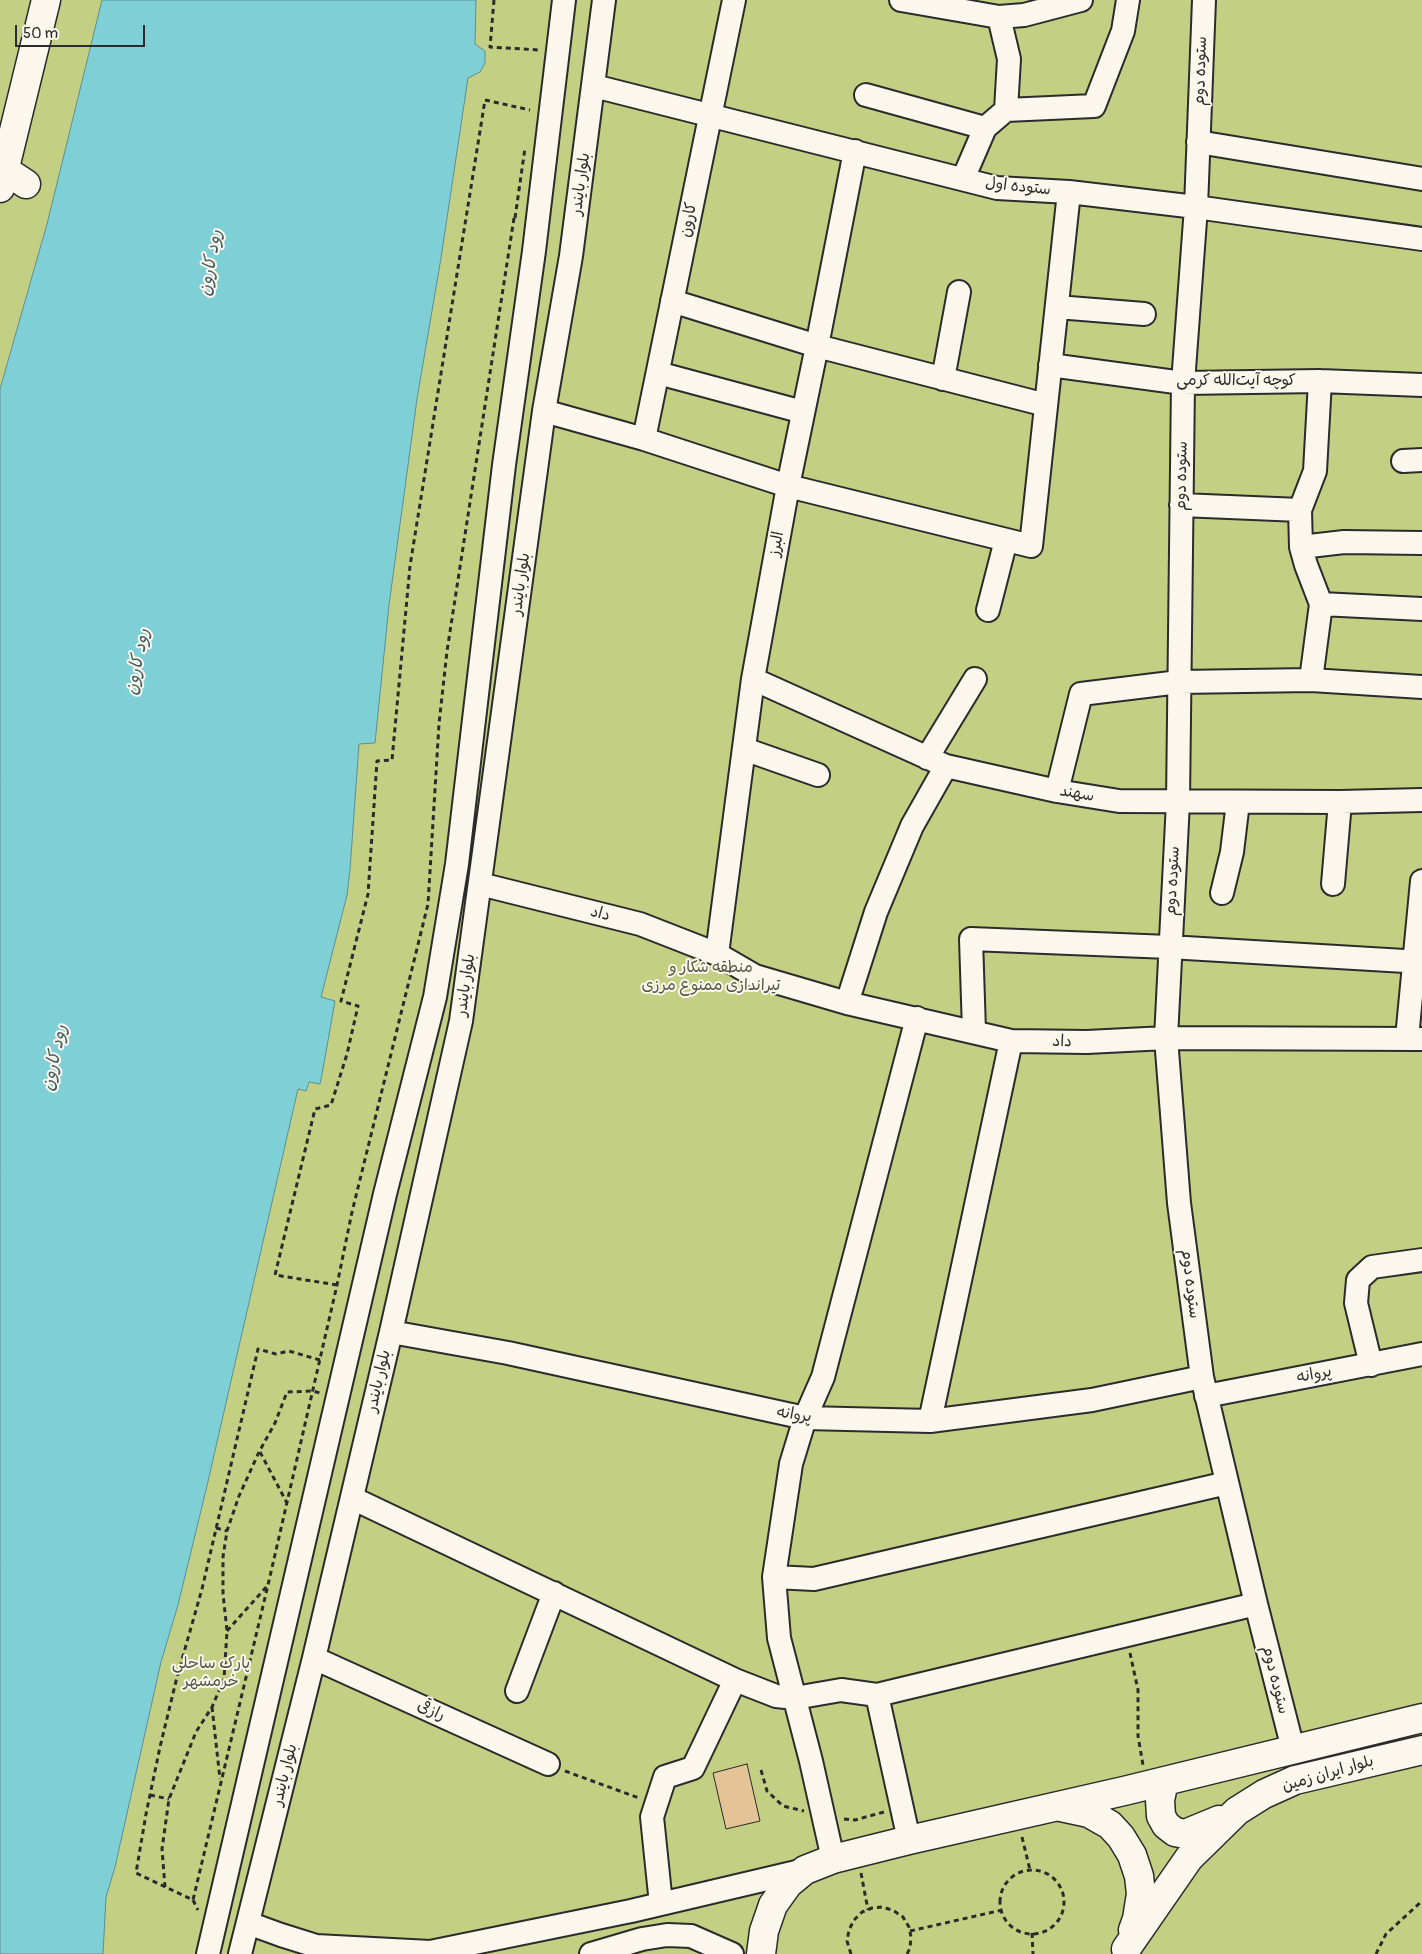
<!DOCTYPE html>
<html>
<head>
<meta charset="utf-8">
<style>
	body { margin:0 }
	#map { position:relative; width:1422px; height:1954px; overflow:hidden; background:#fbf7ec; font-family:Pangolin,sans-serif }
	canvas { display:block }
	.scale { position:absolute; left:15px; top:25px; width:130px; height:22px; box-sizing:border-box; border:2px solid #2b2b2b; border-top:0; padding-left:6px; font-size:15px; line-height:18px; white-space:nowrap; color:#2b2b2b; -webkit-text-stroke:4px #fbf7ec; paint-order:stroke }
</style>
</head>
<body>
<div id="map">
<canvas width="1422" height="1954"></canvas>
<div class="scale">50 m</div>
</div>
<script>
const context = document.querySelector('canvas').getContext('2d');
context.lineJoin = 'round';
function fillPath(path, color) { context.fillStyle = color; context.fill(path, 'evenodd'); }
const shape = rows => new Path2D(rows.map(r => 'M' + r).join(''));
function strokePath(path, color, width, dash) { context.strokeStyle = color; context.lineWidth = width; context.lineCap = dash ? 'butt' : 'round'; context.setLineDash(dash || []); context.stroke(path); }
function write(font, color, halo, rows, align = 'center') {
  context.font = font + ' Pangolin,"Playpen Sans Arabic",sans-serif'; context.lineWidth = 4; context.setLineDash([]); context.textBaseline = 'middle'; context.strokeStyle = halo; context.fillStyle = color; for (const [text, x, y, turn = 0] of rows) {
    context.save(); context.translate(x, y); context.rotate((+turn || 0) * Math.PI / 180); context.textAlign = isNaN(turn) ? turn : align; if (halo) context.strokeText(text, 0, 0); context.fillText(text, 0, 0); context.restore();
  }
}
const green = shape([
	[0,0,1422,0,1422,1954,0,1954]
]);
const water = shape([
	[102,0,476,0,475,44,485,51,485,63,480,72,468,78,441,258,417,399,389,605,375,743,359,744,350,870,347,895,321,997,335,1001,323,1069,320,1084,309,1082,306,1091,298,1089,206,1490,178,1605,161,1662,115,1867,106,1897,103,1954,0,1954,0,389,47,224,102,0]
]);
const building = shape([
	[747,1764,760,1821,726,1829,713,1773,747,1764]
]);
const path = shape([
	[494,0,490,47,539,50],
	[515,218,525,148],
	[337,1285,275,1275,315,1109,331,1105,347,1054,358,1006,341,1001,368,894,377,761,392,760,410,566,485,100,530,110],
	[320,1360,289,1351,276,1354,258,1349,202,1589,177,1677,160,1747,146,1814,136,1873,193,1900,268,1585,337,1285,352,1212,428,904,439,724,447,651,514,218],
	[260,1452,287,1503],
	[216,1528,227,1531],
	[227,1631,268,1585],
	[1130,1653,1138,1690,1138,1736,1143,1765],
	[212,1707,220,1779],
	[761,1770,767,1791,783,1806,804,1811],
	[565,1771,639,1798],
	[150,1795,169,1799],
	[844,1819,855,1820,884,1812],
	[1022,1837,1030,1870],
	'1000 1902a32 32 0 1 1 64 0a32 32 0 1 1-64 0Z',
	[861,1873,868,1910],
	[165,1887,162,1849,169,1799,196,1732,212,1707,224,1679,227,1631,223,1594,223,1557,227,1531,239,1496,259,1452,275,1423,287,1392,313,1391,320,1393],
	[193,1900,198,1910],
	[910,1931,1002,1910],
	[1032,1933,1033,1954],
	[851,1954,847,1941,849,1930,854,1920,862,1912,872,1908,883,1907,894,1911,903,1917,909,1927,911,1937,910,1948,907,1954],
	[1376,1954,1386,1934,1422,1901]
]);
const minor = shape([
	[901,0,999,17,1009,59,1006,110,985,128,963,179],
	[1204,0,1196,207,1183,383,1178,802,1166,1038,1179,1203,1202,1377,1256,1604,1293,1749],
	[999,17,1024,15,1081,0],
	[594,86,997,188,1069,192,1196,207,1422,239],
	[866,95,985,128],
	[1006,110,1094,106,1123,31,1128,0],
	[1198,142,1422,179],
	[855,151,817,346,788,486,753,679,717,954,755,976,847,1003,1011,1041,1087,1042,1166,1038,1422,1039],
	[672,301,817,346,1046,405],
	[1057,307,1144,314],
	[1050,365,1183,383,1320,381,1422,385],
	[658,373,803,412],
	[943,379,959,292],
	[544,411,644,439,788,486,1031,546,1069,192],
	[644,439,734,0],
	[1403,461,1422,460],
	[1181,505,1300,510],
	[1301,547,1344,542,1422,543],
	[1321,604,1422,609],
	[988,610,1006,540],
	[753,679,946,766,1057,791,1119,801,1340,802,1422,800],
	[1311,680,1321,604,1306,565,1301,547,1300,510,1315,471,1320,381],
	[744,749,818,775],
	[927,758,975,679],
	[1057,791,1081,694,1179,682,1311,680,1422,687],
	[480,884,640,924,717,954],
	[1333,884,1340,802],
	[1222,893,1232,852,1238,802],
	[847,1003,876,912,912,826,946,766],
	[974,1031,971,939,1169,947,1422,962],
	[1407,1038,1422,881],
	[391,1332,508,1353,805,1418,930,1421,1092,1400,1202,1377],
	[1371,1365,1356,1303,1358,1280,1372,1267,1422,1260],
	[1206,1396,1422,1354],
	[930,1421,1011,1041],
	[352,1498,735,1680,776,1696,795,1698,841,1690,877,1695],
	[774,1577,814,1579,1227,1483],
	[314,1658,548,1764],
	[517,1691,554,1593],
	[909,1840,877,1695,1256,1604],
	[833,1859,811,1761,779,1638,774,1577,791,1464,805,1418,823,1377,917,1018],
	[661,1904,652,1817,665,1777,693,1768,735,1680],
	[248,1923,281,1935,316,1946,430,1952,631,1911,805,1870],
	[208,1954,385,1194,435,997,457,864,504,465,534,251,564,0],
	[240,1954,314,1658,391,1332,461,1021,544,411,571,256,604,0],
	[591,1954,642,1939,667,1935,691,1936,732,1954]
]);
const major = shape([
	[0,167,26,184],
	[0,188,46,0],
	[1164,1781,1160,1800,1161,1816,1166,1825,1175,1832,1185,1834,1219,1820],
	[1061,1807,1089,1813,1110,1825,1121,1837,1132,1855,1139,1876,1141,1894,1137,1919,1133,1930],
	[1126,1949,1189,1858,1237,1811,1264,1794,1295,1780,1422,1750],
	[761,1954,764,1931,773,1905,788,1884,805,1870,833,1859,909,1840,1124,1791,1422,1718]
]);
const streetNames = [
	["ستوده دوم",1201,71,-88],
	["بلوار بایندر",581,184,-82],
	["ستوده اول",1018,187,6],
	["کارون",689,220,-79],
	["کوچه آیت‌الله کرمی",1236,381],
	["ستوده دوم",1182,476,-89],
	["البرز",777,544,-80],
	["بلوار بایندر",521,584,-82],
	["سهند",1077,794,10],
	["ستوده دوم",1173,881,-87],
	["داد",600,914,14],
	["بلوار بایندر",466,985,-82],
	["داد",1062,1042,1],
	["ستوده دوم",1190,1284,83],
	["پروانه",1314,1375,-11],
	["بلوار بایندر",379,1381,-77],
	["پروانه",794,1415,9],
	["ستوده دوم",1275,1680,76],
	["رازقی",431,1711,24],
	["بلوار ایران زمین",1328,1774,-16],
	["بلوار بایندر",285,1775,-76]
];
const parkNames = [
	["منطقه شکار و",711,968],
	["تیراندازی ممنوع مرزی",711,986],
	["پارک ساحلی",211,1664],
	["خرمشهر",211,1682]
];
const waterNames = [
	["رود کارون",211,263,-80],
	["رود کارون",138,662,-79],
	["رود کارون",55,1058,-78]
];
fillPath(green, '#c3d084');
fillPath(water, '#7fd0d6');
strokePath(water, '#5d8e92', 1);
fillPath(building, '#e4c396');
strokePath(building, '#2b2b2b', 1);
strokePath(minor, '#2b2b2b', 26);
strokePath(major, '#2b2b2b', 31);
strokePath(path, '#2b2b2b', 3, [5, 4]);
strokePath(minor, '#fbf7ec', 22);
strokePath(major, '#fbf7ec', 28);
write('16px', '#2b2b2b', '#fbf7ec', streetNames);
write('16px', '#515441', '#fbf7ec', parkNames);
write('italic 18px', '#445d5e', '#fbf7ec', waterNames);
</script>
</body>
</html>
